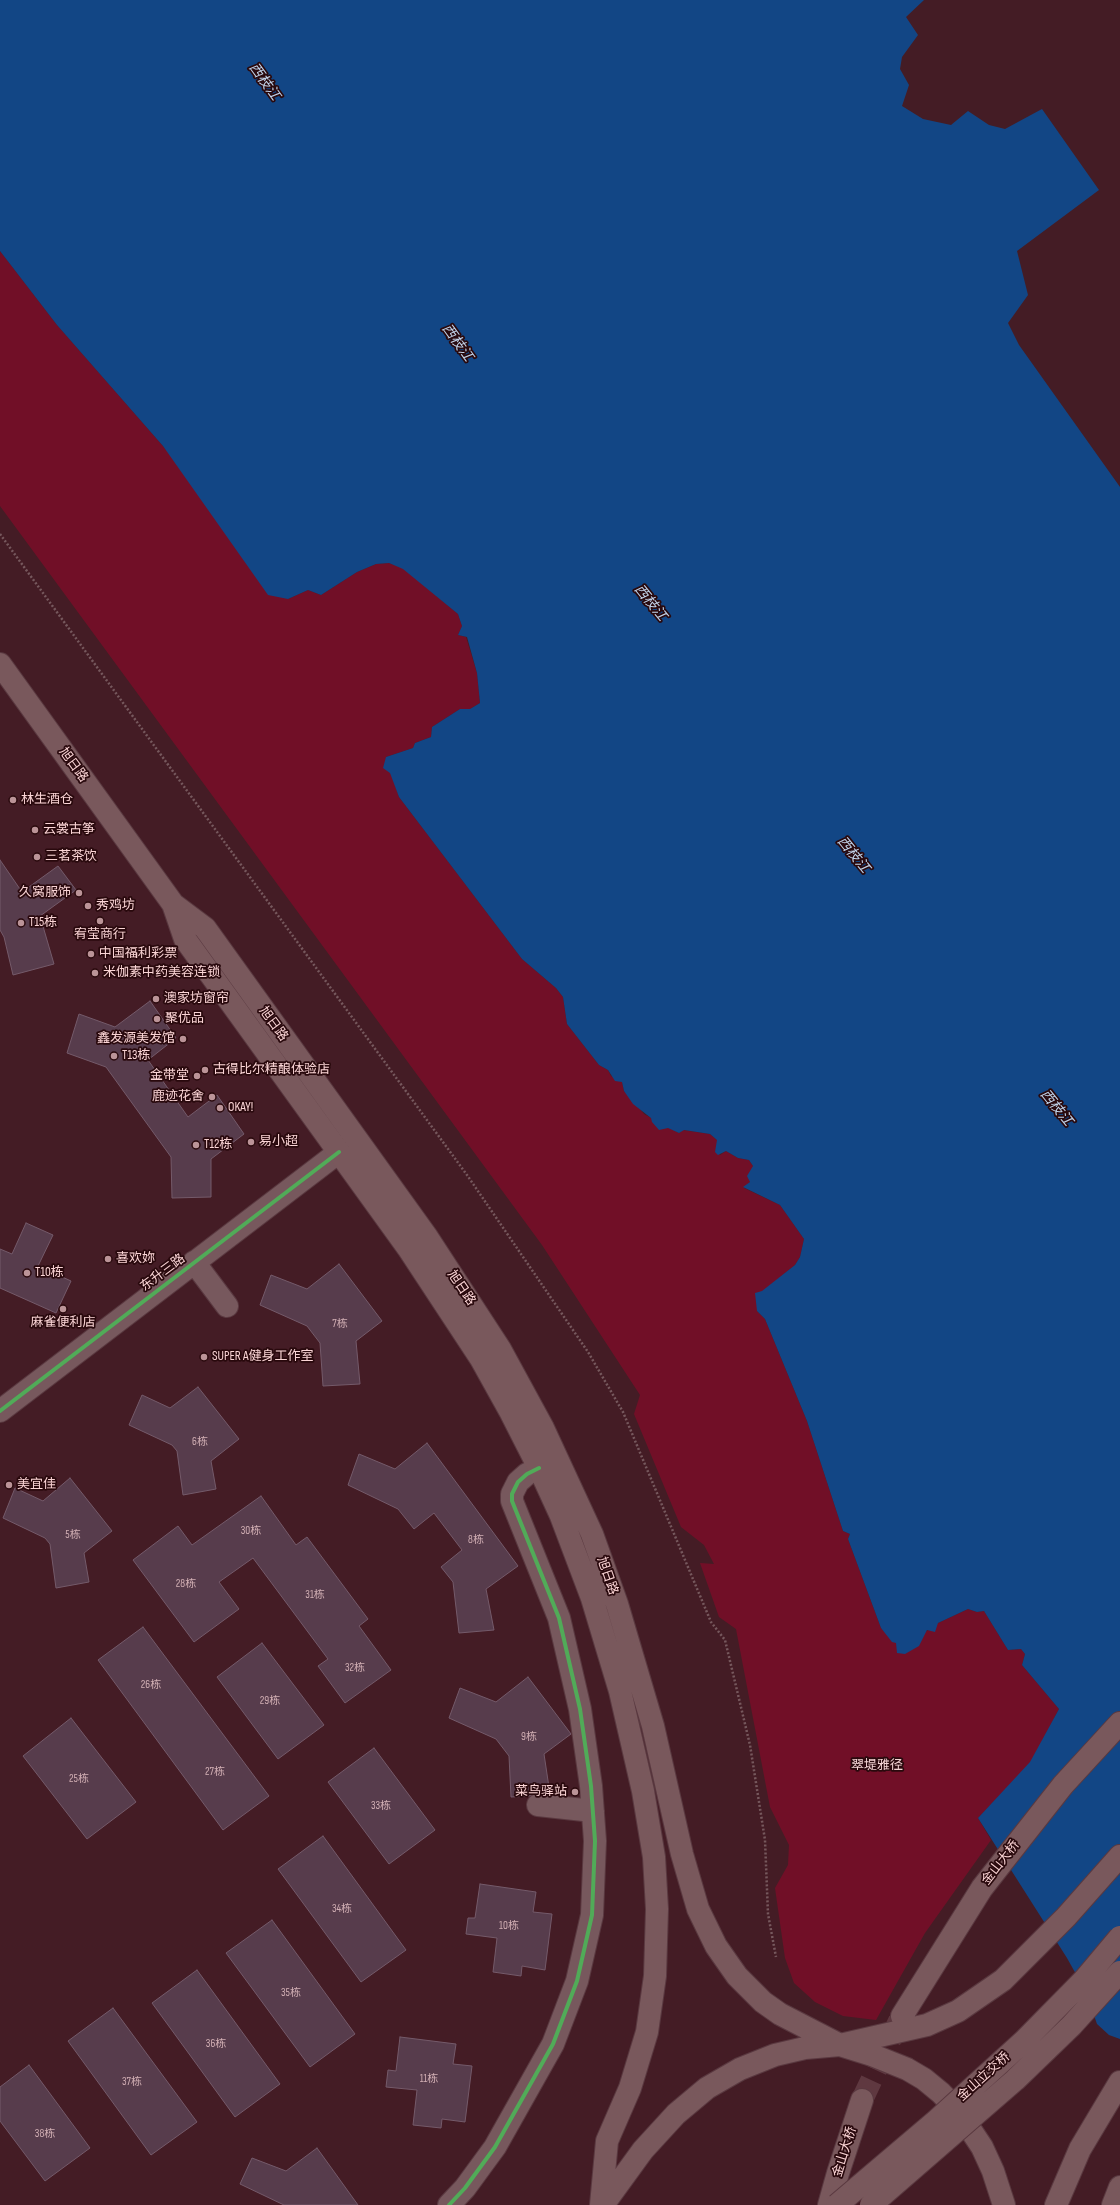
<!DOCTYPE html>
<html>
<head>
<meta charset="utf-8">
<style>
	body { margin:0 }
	canvas { display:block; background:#441c25 }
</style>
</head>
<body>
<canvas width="1120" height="2205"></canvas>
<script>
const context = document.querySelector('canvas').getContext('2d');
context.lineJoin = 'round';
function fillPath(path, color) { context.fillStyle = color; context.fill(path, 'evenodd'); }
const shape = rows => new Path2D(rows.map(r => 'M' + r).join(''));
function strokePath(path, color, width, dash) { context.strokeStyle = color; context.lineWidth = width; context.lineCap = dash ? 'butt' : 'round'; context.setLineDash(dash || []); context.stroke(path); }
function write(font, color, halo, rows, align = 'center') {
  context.font = font + ' "Sofia Sans Condensed","Noto Sans SC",sans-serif'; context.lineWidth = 3.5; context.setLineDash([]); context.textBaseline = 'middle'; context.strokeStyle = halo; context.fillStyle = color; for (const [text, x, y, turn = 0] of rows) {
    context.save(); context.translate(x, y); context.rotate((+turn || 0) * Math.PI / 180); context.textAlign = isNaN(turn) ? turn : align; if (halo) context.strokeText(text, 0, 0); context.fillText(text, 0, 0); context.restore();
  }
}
const green = shape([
	[0,251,57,325,163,446,288,599,308,590,321,595,357,572,376,564,389,563,403,568,458,614,462,626,458,635,466,637,477,673,480,703,470,709,460,709,432,727,431,737,415,743,413,748,386,757,399,797,522,959,556,988,563,997,567,1024,599,1065,608,1070,611,1076,622,1082,624,1091,644,1114,679,1133,683,1130,710,1134,717,1140,717,1148,720,1155,726,1151,738,1158,749,1160,753,1166,750,1182,744,1188,780,1205,804,1239,800,1257,795,1265,762,1292,757,1306,757,1311,765,1319,807,1421,843,1531,850,1534,848,1539,881,1628,888,1635,924,1633,938,1623,968,1609,977,1612,984,1611,1008,1650,1021,1649,1025,1654,1022,1665,1059,1709,1031,1762,978,1818,991,1840,925,1933,876,2020,843,2016,815,2002,794,1983,785,1958,775,1888,788,1865,789,1845,770,1807,736,1629,719,1617,700,1563,714,1564,704,1545,681,1527,634,1414,640,1395,542,1245,0,506]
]);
const water = shape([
	[0,0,924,0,906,17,918,35,902,57,900,69,909,85,902,106,923,119,951,125,968,111,989,125,1005,129,1042,109,1099,190,1017,251,1028,295,1008,323,1019,345,1120,487,1120,2039,1109,2035,1097,2024,1086,1992,1067,1958,978,1818,1030,1762,1059,1709,1022,1665,1025,1654,1021,1649,1008,1650,984,1611,977,1612,968,1609,938,1623,935,1632,927,1630,919,1646,905,1654,897,1653,896,1643,892,1642,881,1628,848,1539,850,1534,843,1531,807,1421,765,1319,757,1311,755,1293,762,1291,795,1265,800,1257,804,1239,780,1205,743,1187,750,1182,747,1176,753,1166,749,1160,738,1158,726,1151,718,1155,715,1152,717,1140,710,1134,684,1130,679,1133,668,1128,659,1130,652,1122,651,1118,633,1104,624,1091,622,1082,615,1081,608,1070,599,1065,567,1024,563,997,556,988,522,959,399,797,390,773,383,768,386,757,413,748,415,743,431,737,432,727,460,709,470,709,480,703,477,673,467,637,458,635,462,626,458,614,403,569,389,563,376,564,357,572,321,595,308,590,288,599,268,595,163,446,57,325,0,251]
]);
const building = shape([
	[0,860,22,892,58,866,76,890,40,916,54,964,13,975,4,937,0,930,0,860],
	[150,1001,176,1038,148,1060,188,1117,217,1095,244,1134,211,1159,211,1197,172,1198,171,1157,106,1067,67,1053,79,1014,115,1027,150,1001],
	[26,1223,53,1235,38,1266,71,1281,56,1313,0,1288,0,1249,12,1254,26,1223],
	[339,1264,382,1321,356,1341,360,1384,323,1386,320,1343,307,1326,260,1305,271,1275,307,1289,339,1264],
	[198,1387,239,1439,211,1461,216,1489,183,1495,177,1451,172,1445,129,1425,142,1395,170,1408,198,1387],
	[427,1443,518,1566,486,1589,494,1630,459,1633,453,1582,441,1567,462,1550,434,1513,414,1529,398,1509,348,1485,359,1454,395,1469,427,1443],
	[70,1478,112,1531,84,1553,89,1582,56,1588,50,1544,45,1538,3,1518,15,1488,43,1501,70,1478],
	[261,1496,296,1545,307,1537,368,1619,359,1626,391,1670,345,1703,318,1666,328,1659,253,1558,219,1582,239,1609,194,1642,133,1560,178,1526,192,1545,261,1496],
	[143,1627,269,1796,223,1830,98,1660,143,1627],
	[262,1643,324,1725,278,1759,217,1677,262,1643],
	[528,1677,571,1734,544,1754,550,1794,539,1793,530,1796,511,1797,509,1756,496,1739,449,1718,460,1688,496,1702,528,1677],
	[71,1718,136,1802,87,1839,23,1756,71,1718],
	[374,1748,435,1830,389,1864,328,1782,374,1748],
	[323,1836,406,1950,361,1982,278,1869,323,1836],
	[480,1884,536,1892,533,1912,552,1914,545,1970,522,1966,521,1976,493,1972,497,1938,466,1934,468,1918,475,1918,480,1884],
	[272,1920,355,2034,310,2067,226,1953,272,1920],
	[197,1970,280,2084,235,2117,152,2003,197,1970],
	[113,2008,197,2122,151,2155,68,2041,113,2008],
	[400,2037,456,2044,453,2064,472,2066,465,2122,442,2119,441,2128,413,2125,417,2090,386,2087,388,2070,396,2071,400,2037],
	[29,2065,90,2148,45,2181,0,2121,0,2087,29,2065],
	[317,2148,358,2205,284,2205,240,2184,252,2158,286,2171,317,2148]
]);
const majorTunnel = shape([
	[862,2100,900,2019]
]);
const path = shape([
	[0,534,467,1175,588,1352,623,1412,711,1622,725,1640,750,1745,765,1840,768,1914,776,1957]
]);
const minor = shape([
	[194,1262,227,1306],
	[0,1411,339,1152],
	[538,1805,593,1811],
	[449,2205,465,2188,495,2147,553,2044,577,1981,592,1915,595,1841,591,1786,580,1709,559,1618,512,1501,512,1494,518,1482,527,1474,539,1468]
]);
const major = shape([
	[0,664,173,904,205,928,427,1237,500,1349,543,1428,592,1534,617,1604,653,1726,682,1854,698,1909,716,1946,737,1976,763,2002,780,2014,840,2045,927,2025,958,2011,1003,1980,1066,1917,1120,1856],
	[173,904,185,939,408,1248,481,1359,511,1413,539,1468,561,1516,592,1598,620,1691,643,1791,654,1857,657,1909,655,1976,647,2032,630,2088,607,2141,601,2205],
	[902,2016,982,1888,1063,1785,1120,1723],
	[603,2205,643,2150,676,2114,707,2088,740,2069,775,2055,805,2048,840,2045,872,2055,907,2069,924,2079,941,2093,958,2111,982,2147,993,2171,1004,2205],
	[829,2205,838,2173,862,2100],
	[1056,2205,1080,2149,1120,2082],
	[1113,2205,1120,2187]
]);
const majorBridge = shape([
	[837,2205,936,2121,1024,2041,1084,1980,1120,1937],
	[871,2205,1015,2080,1072,2025,1120,1972]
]);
const cycleway = shape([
	[0,1411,339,1152],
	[449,2205,465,2188,495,2147,553,2044,577,1981,592,1915,595,1841,591,1786,580,1709,559,1618,512,1501,512,1494,518,1482,527,1474,539,1468]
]);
const markers = [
	[13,800,4,"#bb9498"],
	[35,830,4,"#bb9498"],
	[37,857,4,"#bb9498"],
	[79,893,4,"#bb9498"],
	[88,906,4,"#bb9498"],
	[100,921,4,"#bb9498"],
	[21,923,4,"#bb9498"],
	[91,954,4,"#bb9498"],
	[95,973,4,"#bb9498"],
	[156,999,4,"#bb9498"],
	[157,1019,4,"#bb9498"],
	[183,1039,4,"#bb9498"],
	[114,1056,4,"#bb9498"],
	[205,1070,4,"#bb9498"],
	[197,1076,4,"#bb9498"],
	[212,1097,4,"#bb9498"],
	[220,1108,4,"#bb9498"],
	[251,1142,4,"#bb9498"],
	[196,1145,4,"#bb9498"],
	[108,1259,4,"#bb9498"],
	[27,1273,4,"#bb9498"],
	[63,1309,4,"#bb9498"],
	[204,1357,4,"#bb9498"],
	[9,1485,4,"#bb9498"],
	[575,1792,4,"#bb9498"]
];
const numberNames = [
	["7栋",340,1324],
	["6栋",200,1442],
	["30栋",251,1531],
	["5栋",73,1535],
	["8栋",476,1540],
	["28栋",186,1584],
	["31栋",315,1595],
	["32栋",355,1668],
	["26栋",151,1685],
	["29栋",270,1701],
	["9栋",529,1737],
	["27栋",215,1772],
	["25栋",79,1779],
	["33栋",381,1806],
	["34栋",342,1909],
	["10栋",509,1926],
	["35栋",291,1993],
	["36栋",216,2044],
	["11栋",429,2079],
	["37栋",132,2082],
	["38栋",45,2134]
];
const streetNames = [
	["旭日路",73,765,54],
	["旭日路",273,1024,54],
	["东升三路",163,1273,-37],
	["旭日路",461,1288,56],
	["旭日路",607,1576,71],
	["金山大桥",1001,1863,-52],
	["金山立交桥",984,2077,-42],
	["金山大桥",845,2152,-73]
];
const poiNames = [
	["林生酒仓",21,800],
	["云裳古筝",43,830],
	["三茗茶饮",45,857],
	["久窝服饰",71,893,"right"],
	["秀鸡坊",96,906],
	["T15栋",29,923],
	["宥莹商行",100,935,"center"],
	["中国福利彩票",99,954],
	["米伽素中药美容连锁",103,973],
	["澳家坊窗帘",164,999],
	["聚优品",165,1019],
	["鑫发源美发馆",175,1039,"right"],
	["T13栋",122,1056],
	["古得比尔精酿体验店",213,1070],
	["金带堂",189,1076,"right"],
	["鹿迹花舍",204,1097,"right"],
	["OKAY!",228,1108],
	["易小超",259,1142],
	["T12栋",204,1145],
	["喜欢妳",116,1259],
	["T10栋",35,1273],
	["麻雀便利店",63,1323,"center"],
	["SUPER A健身工作室",212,1357],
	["美宜佳",17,1485],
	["菜鸟驿站",567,1792,"right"]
];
const parkNames = [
	["翠堤雅径",877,1766]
];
const waterNames = [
	["西枝江",264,82,54],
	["西枝江",457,343,54],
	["西枝江",650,603,51],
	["西枝江",853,855,51],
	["西枝江",1056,1108,51]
];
fillPath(green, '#710f27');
fillPath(water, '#124685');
fillPath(building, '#573c4c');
strokePath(building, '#745a6a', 1);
strokePath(majorTunnel, '#5f3840', 22, [22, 11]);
strokePath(minor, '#5a3940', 24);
strokePath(major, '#5a3940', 24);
strokePath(path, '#76585d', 2.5, [2, 2]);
strokePath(minor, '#77585d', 22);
strokePath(major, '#79585c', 22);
strokePath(majorBridge, '#5a3940', 24, []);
strokePath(majorBridge, '#79585c', 22);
strokePath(cycleway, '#51ab58', 4);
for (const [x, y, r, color] of markers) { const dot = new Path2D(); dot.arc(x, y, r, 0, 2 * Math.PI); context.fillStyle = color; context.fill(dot); strokePath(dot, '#29090d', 1.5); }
write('11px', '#d2afb4', null, numberNames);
write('13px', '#fbd5d6', '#29090d', streetNames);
write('13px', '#fbd5d6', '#29090d', poiNames, 'left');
write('13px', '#f6d5d6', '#29090d', parkNames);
write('italic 14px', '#c1d3ea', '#29090d', waterNames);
</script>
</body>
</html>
